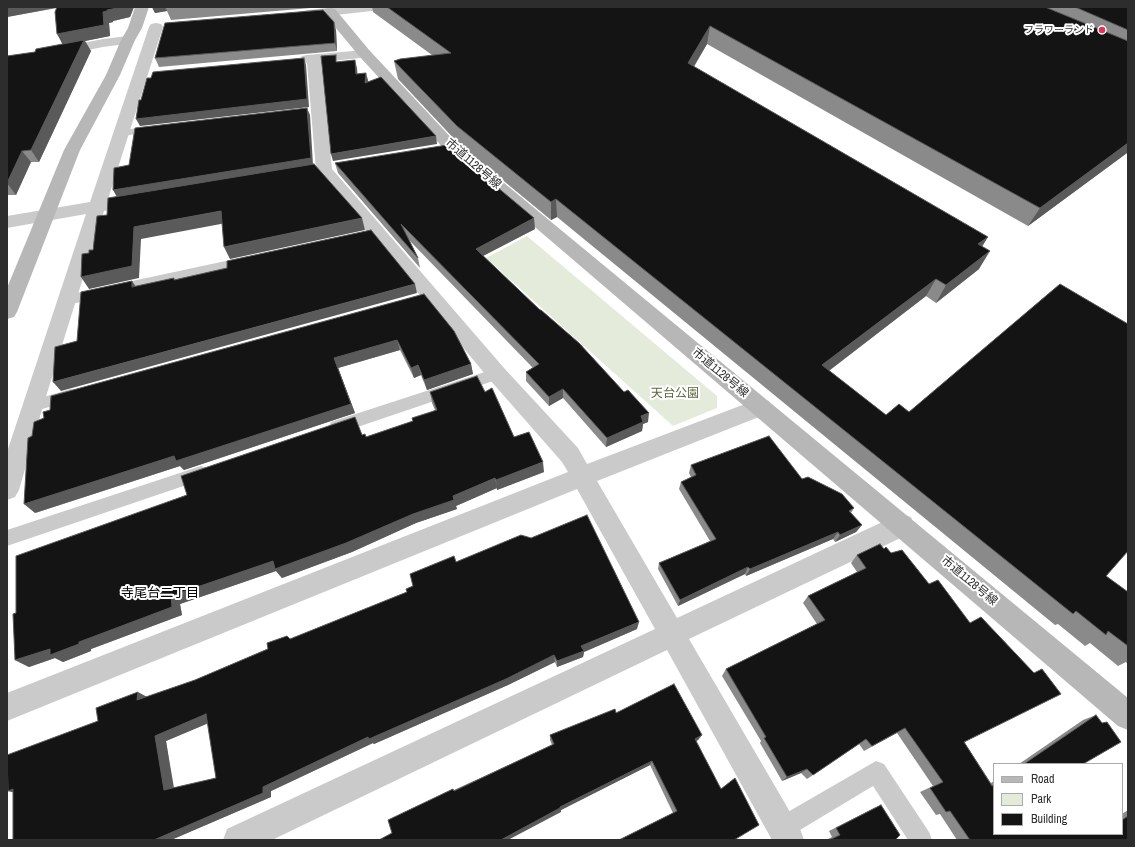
<!DOCTYPE html>
<html>
<head>
<meta charset="utf-8">
<style>
	body { margin:0 }
	#map { position:relative; width:1135px; height:847px; overflow:hidden; background:#fff; font-family:"Archivo Narrow",sans-serif }
	canvas { display:block }
	.frame { position:absolute; inset:0; border:8px solid #2d2d2d; pointer-events:none }
	.legend { position:absolute; left:993px; top:763px; width:130px; height:72px; box-sizing:border-box; background:#fff; border:1px solid #ababab; margin:0; padding:5px 7px; list-style:none; font-size:12px; color:#2d2d2d }
	.legend li { display:flex; align-items:center; gap:8px; height:20px }
	.legend b { width:20px; border:1px solid #ababab }
</style>
</head>
<body>
<div id="map">
<canvas width="1135" height="847"></canvas>
<div class="frame"></div>
<ul class="legend">
<li><b style="height:5px;background:#b7b7b7"></b>Road</li>
<li><b style="height:11px;background:#e5ebdb"></b>Park</li>
<li><b style="height:11px;background:#141414"></b>Building</li>
</ul>
</div>
<script>
const context = document.querySelector('canvas').getContext('2d');
context.lineJoin = 'round';
function fillPath(path, color) { context.fillStyle = color; context.fill(path, 'evenodd'); }
const shape = rows => new Path2D(rows.map(r => 'M' + r).join(''));
function strokePath(path, color, width, dash) { context.strokeStyle = color; context.lineWidth = width; context.lineCap = dash ? 'butt' : 'round'; context.setLineDash(dash || []); context.stroke(path); }
function write(font, color, halo, rows, align = 'center') {
  context.font = font + ' "Archivo Narrow","Noto Sans JP",sans-serif'; context.lineWidth = 4; context.setLineDash([]); context.textBaseline = 'middle'; context.strokeStyle = halo; context.fillStyle = color; for (const [text, x, y, turn = 0] of rows) {
    context.save(); context.translate(x, y); context.rotate((+turn || 0) * Math.PI / 180); context.textAlign = isNaN(turn) ? turn : align; if (halo) context.strokeText(text, 0, 0); context.fillText(text, 0, 0); context.restore();
  }
}
const green = shape([
	[527,236,717,396,717,408,673,426,486,258]
]);
const lane = shape([
	[156,126,160,127,162,129,160,131,122,136,118,135,116,133,118,131,122,130,156,126],
	[249,256,254,258,256,261,254,264,67,305,62,304,60,300,62,296,67,295,249,256],
	[497,368,502,370,505,374,502,378,337,434,331,432,329,427,331,422,497,368],
	[71,389,77,391,79,395,77,399,32,412,26,410,24,406,26,402,71,389],
	[201,466,207,468,209,473,207,478,7,546,7,530,201,466],
	[876,761,884,764,929,832,932,840,908,840,873,786,790,836,782,839,774,836,771,828,774,820,876,761]
]);
const street = shape([
	[336,7,379,7,377,10,372,11,308,18,303,17,301,14,303,11,308,10,336,7],
	[156,23,161,24,163,27,108,199,114,201,117,205,114,209,104,211,43,406,19,490,15,497,7,500,7,452,86,214,7,228,7,216,90,202,149,27,151,24,156,23],
	[128,36,133,37,135,40,133,43,103,47,7,66,7,58,103,39,128,36],
	[365,50,370,51,372,54,370,57,321,62,332,169,504,368,578,448,587,464,753,401,761,398,769,401,772,407,769,413,597,481,677,618,893,517,902,514,911,517,914,525,911,533,689,639,800,829,804,840,772,840,667,650,272,840,223,840,227,829,655,629,577,489,7,721,7,693,568,472,562,462,490,380,316,170,307,63,302,62,300,59,302,56,307,55,365,50]
]);
const secondary = shape([
	[135,7,149,7,142,28,135,40,120,75,80,150,17,312,14,317,7,319,7,288,64,150,106,75,121,40,128,28,135,7],
	[330,8,335,9,370,51,458,145,1128,698,1128,730,1118,726,446,151,360,57,325,15,323,12,325,9,330,8]
]);
const wall = shape([
	[7,7,134,7,130,17,113,21,113,22,109,23,110,36,85,41,91,51,39,162,31,162,16,195,7,195,7,56,35,52,62,44,57,8,7,17],
	[152,7,322,7,171,20,167,11,155,13],
	[372,7,1128,7,1128,154,1127,153,1028,226,707,44,694,67,982,247,979,269,936,303,926,296,829,371,886,415,1128,592,1128,665,1126,662,1118,666,1090,643,1085,646,1058,624,1055,625,557,217,551,220,459,144,398,79,394,61,432,55,373,12],
	[336,30,337,51,159,67,155,58],
	[335,163,535,229,483,256,648,422,643,424,642,431,606,447,563,398,549,406,526,381,526,372,533,368,409,240,418,258,420,268,338,173],
	[424,294,471,364,473,374,427,390,421,375,414,378,400,350,338,368,355,413,184,470,180,466,35,513],
	[430,392,485,392,514,437,544,472,497,490,497,488,456,506,457,509,416,523,352,552,282,578,276,571,180,604,182,615,91,649,91,651,63,662,55,658,29,667,15,660,16,613,187,495,355,417,362,435,366,437,413,421,435,410,432,403],
	[691,465,802,479,854,508,851,513,862,525,856,532,835,542,833,539,746,576,745,574,678,606,658,569,659,563,710,541,679,489,681,482,691,477,689,473],
	[880,544,964,742,991,783,994,781,994,834,1122,834,1122,814,1128,810,1128,840,957,840,940,814,936,815,920,792,933,786,897,733,864,751,859,744,807,779,801,773,782,781,760,743,761,741,722,676,726,669,817,624,803,603,808,596,857,572,851,563,857,555],
	[456,562,637,629,584,652,583,657,557,667,555,662,508,685,374,744,373,743,271,791,271,797,171,840,13,840,13,792,8,791,98,721,147,697,195,680,290,639,407,592,413,586],
	[208,723,216,778,173,788,166,741],
	[616,713,702,735,698,740,696,741,734,840,673,813,650,765,561,810,561,812,392,833,454,790,552,745,550,740,550,735],
	[1096,715,1083,764,1019,764,1083,720],
	[881,805,896,840,826,840,832,837,829,831,872,809]
]);
const shadedWall = shape([
	[7,7,60,7,7,17],
	[123,7,134,7,130,17,113,21,113,22,109,23,110,36,85,41,91,51,39,162,31,150,63,45,57,34,107,10],
	[152,7,165,7,167,11,155,13],
	[334,22,336,30,337,51,335,43],
	[710,26,707,44,685,81,688,63],
	[304,58,306,65,309,107,140,126,136,119],
	[355,60,357,68,358,81,356,74],
	[366,73,368,80,367,91,365,83],
	[307,108,310,115,313,165,117,197,113,190],
	[436,136,437,144,333,161,331,154],
	[1128,143,1128,151,1127,153,1028,226,1040,208],
	[22,151,31,162,16,195,7,183],
	[556,199,557,217,551,220,551,202],
	[221,211,226,223,141,239,139,278,89,289,81,277,134,227],
	[362,218,365,230,230,259,224,247],
	[534,218,535,229,477,259,476,249],
	[988,237,977,255,978,244],
	[990,251,979,269,936,303,946,285],
	[936,279,926,296,814,382,822,365],
	[132,281,139,291,132,287],
	[415,284,417,293,61,391,53,382],
	[397,340,400,350,338,368,355,413,184,470,180,466,35,513,24,504,334,358],
	[471,364,473,374,427,390,424,380],
	[418,365,421,375,414,378,411,368],
	[563,389,563,398,549,406,549,397],
	[649,413,648,422,643,424,642,431,606,447,607,438,641,416],
	[543,462,544,472,497,490,496,480],
	[495,478,497,488,456,506,457,509,416,523,352,552,282,578,276,571,180,604,182,615,91,649,91,651,63,662,55,658,29,667,15,660,50,649,79,642,171,596,453,496],
	[862,525,856,532,835,542,840,535],
	[838,532,833,539,746,576,750,569],
	[748,567,745,574,678,606,680,600],
	[639,622,637,629,584,652,583,657,557,667,557,661,581,646],
	[554,655,555,662,508,685,374,744,373,743,271,791,271,797,171,840,154,840,263,787,368,737],
	[138,692,149,698,137,700],
	[206,714,216,720,166,741,175,794,164,790,155,736],
	[702,735,698,740,691,744,695,739],
	[652,761,650,765,561,810,561,812,508,840,501,840,560,807],
	[807,769,801,773,782,781,787,777],
	[13,789,24,795,8,791]
]);
const building = shape([
	[57,7,123,7,107,10,107,11,103,12,104,25,57,34,55,12,57,7],
	[387,7,1045,7,1128,41,1128,143,1040,208,710,26,688,63,988,237,978,244,990,251,946,285,936,279,822,365,886,415,899,404,909,412,1060,284,1128,324,1128,551,1106,576,1128,592,1128,646,1108,631,1106,635,1076,611,1073,614,556,199,551,202,457,126,394,61,400,59,451,53,387,7],
	[1075,7,1128,7,1128,30,1075,7],
	[323,10,334,22,335,43,155,58,165,23,323,10],
	[84,40,31,150,22,151,7,183,7,56,35,52,36,49,84,40],
	[336,55,336,62,355,60,356,74,366,73,365,83,381,77,436,136,331,154,321,56,336,55],
	[304,58,307,99,136,119,139,100,141,100,147,78,151,78,153,72,304,58],
	[307,108,311,158,113,190,114,168,129,165,135,128,307,108],
	[447,145,534,218,476,249,540,310,541,310,579,343,624,392,628,390,649,413,641,416,643,422,607,438,563,389,549,397,526,372,539,364,401,224,418,258,335,163,447,145],
	[314,164,362,218,224,247,221,211,134,227,132,266,81,277,82,254,89,253,89,250,93,250,97,216,107,215,108,198,314,164],
	[371,230,415,284,53,382,55,347,77,341,81,292,132,281,132,287,174,278,174,280,227,268,227,261,371,230],
	[424,294,454,331,471,364,424,380,418,365,411,368,397,340,334,358,351,404,176,461,174,456,24,504,28,438,32,436,34,422,44,418,43,412,50,410,51,396,424,294],
	[477,376,485,392,492,388,514,437,529,432,543,462,496,480,495,478,453,496,454,500,413,514,346,543,275,569,273,561,171,596,172,607,79,642,79,644,50,655,50,649,15,660,13,614,16,613,16,556,187,495,181,476,355,417,362,435,365,434,366,437,413,421,412,418,437,410,430,392,477,376],
	[769,436,802,479,808,477,842,494,854,508,849,511,862,525,840,535,838,532,750,569,748,567,680,600,659,563,716,539,681,482,696,475,691,465,769,436],
	[587,515,639,622,581,646,584,651,557,661,554,655,506,679,369,739,368,737,263,787,263,793,154,840,13,840,13,789,8,791,7,755,98,721,96,708,138,692,137,700,195,680,268,649,267,643,287,636,290,639,407,592,406,589,413,586,410,574,454,556,456,562,521,535,531,538,587,515],
	[206,714,216,778,164,790,155,736,206,714],
	[880,544,884,549,886,547,891,553,902,550,929,584,938,580,970,623,981,617,1034,673,1042,669,1061,694,964,742,992,786,994,785,994,834,1122,834,1122,820,1128,816,1128,840,970,840,950,811,946,812,930,788,943,782,905,728,872,746,866,739,813,775,807,769,787,777,764,738,766,737,726,669,825,620,808,596,866,568,857,555,880,544],
	[674,684,702,735,695,739,721,789,735,778,759,825,734,840,619,840,677,811,652,761,560,807,560,808,501,840,379,840,392,833,388,820,453,789,454,791,554,744,550,735,615,709,616,713,674,684],
	[1096,715,1102,723,1107,722,1121,742,1083,764,1024,764,1096,715],
	[881,805,900,835,896,839,896,840,829,840,840,835,836,828,881,805]
]);
const markers = [
	[1102,30,4,"#e23256"]
];
const farPoinames = [
	["フラワーランド",1094,30]
];
const streetNames = [
	["市道1128号線",473,164,41],
	["市道1128号線",720,373,40],
	["市道1128号線",969,581,40]
];
const parkNames = [
	["天台公園",675,394]
];
const neighbourhoodNames = [
	["寺尾台二丁目",160,594]
];
fillPath(green, '#e5ebdb');
fillPath(lane, '#cacaca');
fillPath(street, '#cacaca');
fillPath(secondary, '#b7b7b7');
fillPath(wall, '#8a8a8a');
fillPath(shadedWall, '#5a5a5a');
fillPath(building, '#141414');
strokePath(building, '#5a5a5a', 1);
for (const [x, y, r, color] of markers) { const dot = new Path2D(); dot.arc(x, y, r, 0, 2 * Math.PI); context.fillStyle = color; context.fill(dot); strokePath(dot, '#fff', 1.5); }
write('10px', '#2d2d2d', '#fff', farPoinames, 'right');
write('12px', '#2d2d2d', '#fff', streetNames);
write('12px', '#56683c', '#fff', parkNames);
write('13px', '#000', '#fff', neighbourhoodNames);
</script>
</body>
</html>
